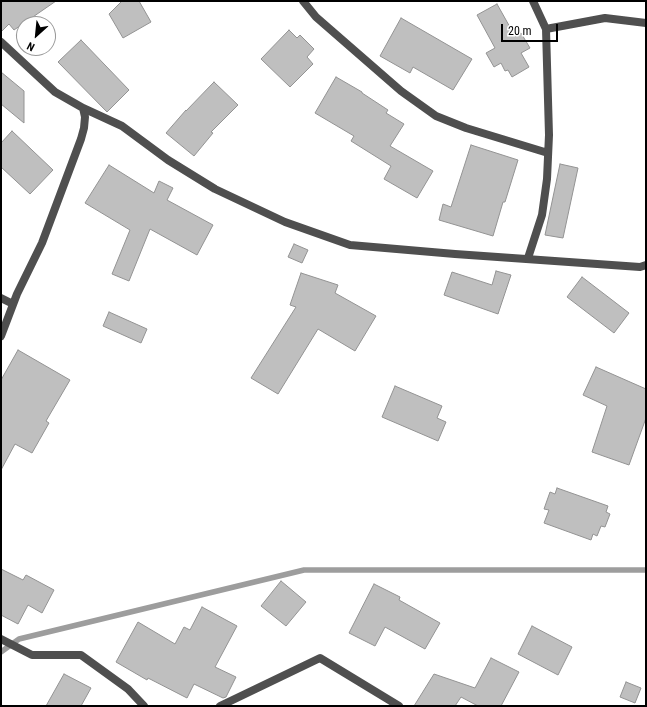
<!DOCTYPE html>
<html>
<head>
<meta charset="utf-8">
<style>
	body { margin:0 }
	#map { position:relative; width:647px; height:707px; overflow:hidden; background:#fff; font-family:"Roboto Condensed",sans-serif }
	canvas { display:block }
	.frame { position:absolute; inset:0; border:2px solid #000; pointer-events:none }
	.north { position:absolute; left:16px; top:16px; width:40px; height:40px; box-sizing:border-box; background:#fff; border:1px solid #999; border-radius:50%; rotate:207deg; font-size:11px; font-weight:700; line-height:16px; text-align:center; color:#000 }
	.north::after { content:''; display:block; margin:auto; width:14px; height:18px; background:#000; clip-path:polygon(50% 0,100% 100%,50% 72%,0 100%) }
	.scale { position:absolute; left:501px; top:24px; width:57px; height:18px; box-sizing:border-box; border:2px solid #000; border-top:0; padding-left:5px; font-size:12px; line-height:14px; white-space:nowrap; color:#000; -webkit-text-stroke:3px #fff; paint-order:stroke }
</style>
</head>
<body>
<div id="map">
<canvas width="647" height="707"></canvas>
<div class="frame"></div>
<div class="north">N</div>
<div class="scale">20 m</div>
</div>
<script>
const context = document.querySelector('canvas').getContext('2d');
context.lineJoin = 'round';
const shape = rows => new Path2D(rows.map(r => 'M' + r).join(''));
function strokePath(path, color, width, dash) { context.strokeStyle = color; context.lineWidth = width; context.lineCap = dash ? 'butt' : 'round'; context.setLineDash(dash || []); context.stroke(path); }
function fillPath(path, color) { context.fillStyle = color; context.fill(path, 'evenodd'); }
const stream = shape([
	[1,652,19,639,304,570,646,570]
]);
const building = shape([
	[1,1,56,1,14,30,9,24,1,32,1,1],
	[122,1,139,1,151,22,123,38,109,14,122,1],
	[497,4,515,36,521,33,530,48,521,53,529,67,512,77,508,70,505,71,501,63,494,67,486,53,495,48,477,15,497,4],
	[401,18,472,59,453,90,413,67,410,73,380,56,401,18],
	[289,30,297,38,300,35,314,49,307,57,313,64,290,87,261,59,289,30],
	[81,40,129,90,107,112,58,62,81,40],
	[1,72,24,91,24,123,1,104,1,72],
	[336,77,362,92,362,93,388,110,386,113,404,124,390,146,433,171,417,198,384,179,391,166,351,141,354,136,315,113,336,77],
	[214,82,238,105,211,132,213,133,194,156,166,133,186,110,186,111,214,82],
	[12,131,53,170,30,194,1,167,1,143,12,131],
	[471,145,518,160,505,202,503,202,493,236,439,220,443,204,451,207,471,145],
	[560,164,578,168,563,238,545,235,560,164],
	[109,165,154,193,159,181,173,188,167,200,213,225,197,255,150,229,129,281,112,274,130,230,85,203,109,165],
	[294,244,308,250,302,263,288,257,294,244],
	[496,271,511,275,498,314,444,295,452,272,492,285,496,271],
	[301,273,338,285,335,293,376,316,355,351,318,329,278,394,251,378,296,307,290,305,301,273],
	[582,277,629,313,614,333,567,297,582,277],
	[109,312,147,329,141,343,103,326,109,312],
	[18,350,70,380,46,421,49,423,32,453,15,444,1,470,1,380,18,350],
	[596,367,646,389,646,418,629,465,592,452,607,406,583,395,596,367],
	[395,386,442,406,437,418,446,422,438,441,382,417,395,386],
	[557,488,608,506,606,512,610,514,605,527,601,526,597,536,593,534,591,540,544,523,549,510,544,509,550,492,555,494,557,488],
	[1,569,23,580,26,575,54,590,42,613,28,605,18,624,1,615,1,569],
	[281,581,306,602,286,626,261,606,281,581],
	[374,584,400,597,399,600,440,623,425,649,385,627,375,646,349,633,374,584],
	[202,607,237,626,215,667,236,677,226,697,223,698,194,684,187,698,148,678,147,680,116,662,138,622,175,644,184,627,190,630,202,607],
	[532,626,572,647,558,675,518,654,532,626],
	[491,658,519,672,501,706,478,706,461,697,455,706,414,706,434,674,475,688,491,658],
	[64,674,91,688,81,706,46,706,64,674],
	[626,682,641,688,635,703,620,697,626,682]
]);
const street = shape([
	[303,1,316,17,401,91,436,116,466,128,548,153],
	[546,29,605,18,646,23],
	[1,42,55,92,83,108,122,126,168,160,215,189,285,222,350,245,455,254,640,267,646,265],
	[528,258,542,215,547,179,549,135,546,29,533,1],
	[1,298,13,304],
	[1,336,17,294,42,243,81,139,84,128,85,117,83,108],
	[1,639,32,655,81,655,128,689,144,706],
	[220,706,320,658,399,706]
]);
strokePath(stream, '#9d9d9d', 5.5);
fillPath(building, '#bfbfbf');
strokePath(building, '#939393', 1);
strokePath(street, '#4f4f4f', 8);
</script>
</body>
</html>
